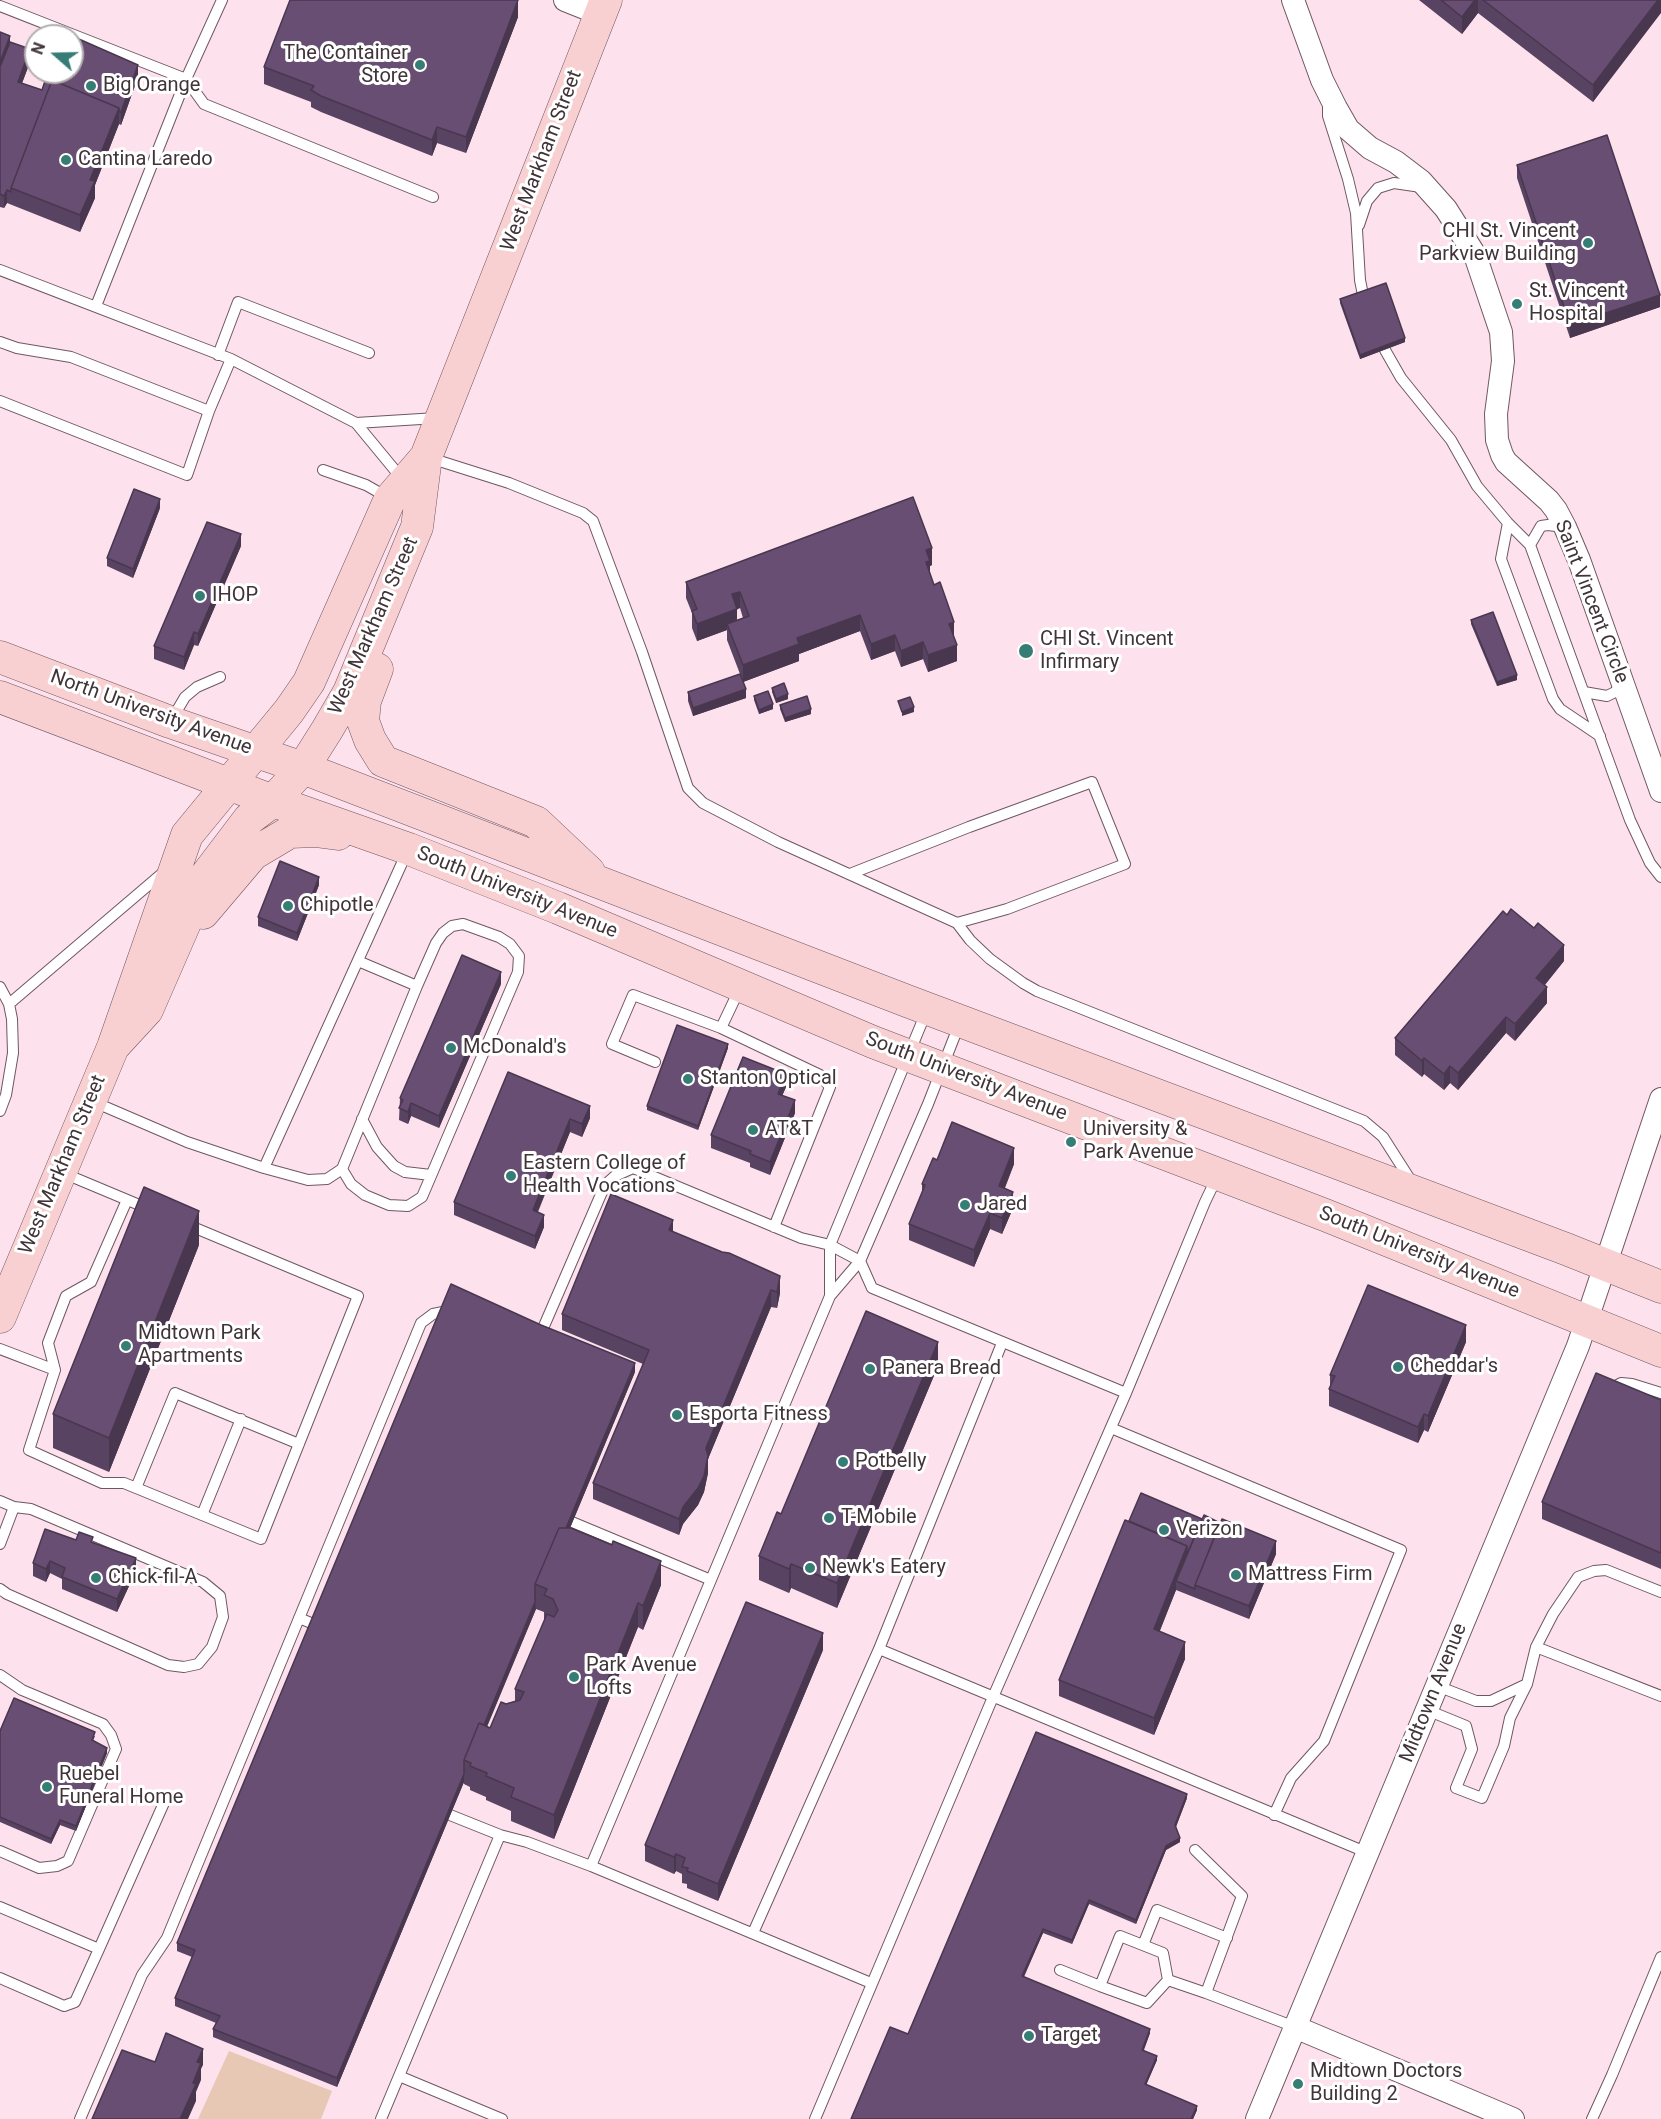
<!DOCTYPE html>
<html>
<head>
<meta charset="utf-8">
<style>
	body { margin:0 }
	#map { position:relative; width:1661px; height:2119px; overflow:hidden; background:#fde1ed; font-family:Roboto,sans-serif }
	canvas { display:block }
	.north { position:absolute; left:24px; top:24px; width:60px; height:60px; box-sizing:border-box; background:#fff; border:2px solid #b3aeb0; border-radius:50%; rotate:290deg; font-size:16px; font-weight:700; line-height:24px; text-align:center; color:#403439 }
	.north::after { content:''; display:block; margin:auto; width:21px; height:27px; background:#367d76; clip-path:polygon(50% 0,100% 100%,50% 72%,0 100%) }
</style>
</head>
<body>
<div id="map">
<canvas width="1661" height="2119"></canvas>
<div class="north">N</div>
</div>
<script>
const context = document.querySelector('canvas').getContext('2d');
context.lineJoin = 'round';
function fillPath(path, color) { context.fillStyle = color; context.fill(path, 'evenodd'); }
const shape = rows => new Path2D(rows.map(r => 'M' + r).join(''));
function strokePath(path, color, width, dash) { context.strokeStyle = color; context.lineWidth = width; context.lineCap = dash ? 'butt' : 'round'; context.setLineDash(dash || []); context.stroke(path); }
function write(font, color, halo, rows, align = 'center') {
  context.font = font + ' Roboto,sans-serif'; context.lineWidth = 6; context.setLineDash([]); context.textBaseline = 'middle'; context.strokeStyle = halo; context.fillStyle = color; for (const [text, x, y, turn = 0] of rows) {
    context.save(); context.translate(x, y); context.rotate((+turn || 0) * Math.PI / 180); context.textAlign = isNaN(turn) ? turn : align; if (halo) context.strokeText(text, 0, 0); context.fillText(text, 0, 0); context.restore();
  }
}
const green = shape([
	[229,2051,332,2091,321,2119,198,2119]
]);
const service = shape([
	[0,6,186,79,204,104,433,197],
	[1328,105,1328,116,1348,179,1356,213,1360,280,1363,295],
	[1359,225,1367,201,1378,188,1394,183,1421,187],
	[0,270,231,359,356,423,403,480],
	[96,306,186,79,222,0],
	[0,342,17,348,71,357,209,411],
	[1385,350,1401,378,1451,440,1477,486,1508,523,1530,545,1630,820,1650,863,1661,877],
	[218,355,238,302,369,353],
	[0,401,187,475,209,411,231,359],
	[356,423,437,418],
	[430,458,509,483,583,513,593,521,642,652,688,788,703,803,778,842,957,923,1007,909,1125,864,1092,782,969,827,850,874],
	[323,470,366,485,387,497],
	[1508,523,1501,559,1553,699,1560,709,1600,736],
	[1530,545,1541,526,1548,525,1564,527],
	[1584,692,1607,696,1615,692,1622,683],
	[172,719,185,697,197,687,220,677],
	[957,923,970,940,990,959,1023,983,1037,991,1364,1121,1383,1137,1413,1184],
	[358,961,417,986],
	[0,987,9,1004,12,1019,13,1053,6,1095,0,1111],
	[740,988,721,1028,820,1075,830,1087,774,1227],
	[9,1004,165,871],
	[655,1062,612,1044,633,995,721,1028],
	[94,1102,187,1142,264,1168,308,1180,327,1179,342,1169,417,986,436,943,443,933,452,926,463,924,499,937,510,944,519,956,518,972,422,1197,408,1206,389,1205,365,1195,351,1184,342,1169],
	[362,1119,377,1147,394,1166,405,1172,431,1175],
	[264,1168,407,852],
	[63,1173,149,1209],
	[127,1200,91,1282,66,1296,48,1343,55,1370,29,1450,102,1483,124,1483,261,1539,358,1296,188,1225],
	[830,1296,830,1245,927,1010],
	[541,1333,605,1185,615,1176,633,1168,801,1238,830,1245,860,1261,872,1288,1126,1393],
	[0,1349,55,1370],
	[1611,1392,1614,1387,1621,1383,1632,1384,1661,1393],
	[1111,1428,1401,1550,1324,1741,1291,1778,1274,1815],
	[136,1488,175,1393,299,1444],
	[0,1501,14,1507,31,1509,203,1582,220,1596,223,1617,212,1647,198,1664,184,1667,168,1665,7,1594,0,1589],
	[202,1515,241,1419],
	[572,1522,711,1580],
	[0,1544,14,1507],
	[299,1618,323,1628],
	[1536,1647,1661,1696],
	[879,1649,1368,1853],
	[0,1675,22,1690,103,1724,111,1735,116,1749,68,1861,57,1866,39,1868,0,1851],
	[1437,1686,1476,1701,1491,1701,1527,1684],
	[1427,1710,1466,1726,1472,1749,1456,1788,1482,1798,1504,1746,1510,1718,1527,1684,1536,1647,1553,1614,1578,1577,1594,1571,1606,1570,1661,1592],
	[450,1815,500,1835],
	[1195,1850,1242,1896,1206,1993,1295,2027],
	[591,1866,830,1296,860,1261,928,1104,959,1025],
	[0,1907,99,1949,75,2002,64,2006,0,1978],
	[753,1933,879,1649,1002,1343],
	[1143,1945,1157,1910,1227,1938],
	[99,1949,167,1796],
	[1060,1970,1100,1986,1120,1936,1163,1953,1168,1980,1206,1993],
	[1100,1986,1147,2003,1168,1980],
	[399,2076,502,2119],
	[80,2119,142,1975,167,1938,421,1323,433,1314,443,1312],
	[381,2119,500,1835,527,1842,591,1866,871,1983],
	[815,2119,993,1697,1126,1393,1205,1202,1217,1177],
	[1592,2119,1612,2075,1661,1957]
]);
const minor = shape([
	[565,0,600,14],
	[1293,0,1322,80,1336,108,1348,129,1370,148,1396,162,1421,181,1446,209,1475,255,1501,332,1503,361,1496,414,1497,440,1502,455,1506,462,1549,501,1556,510,1565,527,1579,560,1661,791],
	[1295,2027,1513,2119],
	[1257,2119,1578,1346,1661,1099]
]);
const secondary = shape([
	[0,657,170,722,303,768,907,1001,1566,1249,1661,1287],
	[377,669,365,701,363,721,370,740,383,761,536,822,589,872],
	[0,697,273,801,409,849,558,908,873,1042,1325,1215,1661,1351],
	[203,913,253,854,290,832,315,831,338,834],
	[113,1047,147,1010,205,877,249,819,273,801,303,768,327,730,349,692,417,527,426,457,606,0],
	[0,1317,113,1047,187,835,289,711,309,682,390,499,426,457]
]);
const wall = shape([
	[1419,0,1661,0,1593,102,1478,13,1462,34],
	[518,17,466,153,437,143,432,156,321,112,311,107,311,102,264,84,264,67],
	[0,32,30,62,22,83,42,90,138,77,121,125,119,124,95,185,95,198,80,232,7,203,4,208,0,207],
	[1517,165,1660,307,1570,338,1517,178],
	[1340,299,1405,342,1360,359,1340,303],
	[160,508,133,578,107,566,107,558],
	[241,546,198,646,194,645,184,670,154,659,154,646],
	[932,565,930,566,930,574,954,638,957,661,928,672,923,659,901,667,895,651,871,660,860,631,799,654,799,661,743,682,746,698,693,716,688,701,688,692,740,674,727,640,727,630,697,641,692,628,692,613,686,598,686,582],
	[740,608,743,618,737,620,737,609],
	[1471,620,1517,680,1497,686,1471,624],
	[772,688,788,699,776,703,772,692],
	[754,696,773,709,759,714,754,700],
	[780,705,811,714,785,722,780,709],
	[319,885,297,941,258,926,258,917],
	[1564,961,1545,985,1547,1003,1515,1041,1506,1033,1458,1090,1450,1083,1444,1090,1424,1074,1422,1077,1395,1055,1395,1038],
	[501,984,439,1128,411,1116,408,1124,399,1120,400,1098],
	[728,1048,698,1130,647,1110,647,1106],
	[508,1072,590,1118,582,1137,570,1132,538,1212,544,1227,535,1249,454,1215,454,1202],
	[786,1087,782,1095,795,1113,770,1175,750,1167,750,1163,711,1148,711,1135],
	[937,1160,1014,1164,1005,1188,1013,1208,1002,1234,990,1229,974,1267,909,1240,909,1224,922,1194,922,1184],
	[673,1232,780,1293,777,1308,771,1307,708,1459,708,1473,704,1492,698,1505,683,1524,679,1535,593,1499,593,1483,643,1364,562,1330,562,1314],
	[199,1245,109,1472,53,1448,53,1414],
	[1466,1342,1428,1432,1424,1430,1418,1443,1329,1406,1329,1389,1330,1386,1330,1375],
	[938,1366,837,1608,791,1588,789,1593,759,1580,759,1556,781,1514],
	[635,1372,570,1528,661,1585,643,1630,638,1627,554,1839,511,1821,511,1811,486,1800,486,1797,470,1790,470,1787,464,1784,464,1782,337,2087,213,2037,213,2029,216,2023,175,2006,175,1998,192,1957,177,1951,177,1943],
	[536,1609,544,1612,544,1619,545,1620,515,1689,515,1701,506,1704,490,1728,487,1727],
	[1661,1400,1661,1569,1542,1519,1542,1502],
	[1202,1519,1220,1523,1276,1554,1249,1619,1176,1590,1159,1632,1185,1659,1154,1735,1059,1696,1059,1680,1129,1521],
	[76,1540,93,1543,136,1571,117,1612,62,1589,62,1579,50,1573,46,1582,33,1576,33,1563],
	[823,1650,718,1901,687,1888,687,1884,682,1883,682,1874,676,1871,674,1874,645,1861,645,1845],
	[0,1731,95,1736,93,1741,107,1753,76,1831,60,1825,51,1844,0,1822],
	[1187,1798,1176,1827,1180,1842,1166,1850,1136,1924,1089,1904,1072,1944,1043,1933,1024,1977,1150,2033,1144,2050,1157,2060,1146,2084,1197,2110,1193,2119,851,2119,908,2034]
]);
const shadedWall = shape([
	[518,0,518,17,466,153,466,137],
	[1475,0,1478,0,1478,13,1462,34,1462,17],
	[1658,0,1661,0,1661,13,1593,102,1593,85],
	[10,36,10,52,0,79,0,62],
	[30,49,30,62,18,94,18,82],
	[138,65,138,77,121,125,121,112],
	[119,108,119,124,95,185,95,198,80,232,80,215,90,180],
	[437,127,437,143,432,156,432,140],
	[7,190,7,203,4,208,4,196],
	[1660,295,1660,307,1570,338,1570,325],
	[1405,338,1405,342,1360,359,1360,355],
	[160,499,160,508,133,578,133,569],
	[241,534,241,546,198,646,198,634],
	[932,548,932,565,930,566,930,578,926,579,926,550],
	[740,592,740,608,732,611,732,594],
	[737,609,737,626,727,624,727,630,697,641,697,624],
	[860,615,860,631,799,654,799,661,743,682,743,665,797,638],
	[954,622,954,638,949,624],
	[194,632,194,645,184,670,184,657],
	[895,635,895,651,871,660,871,644],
	[923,642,923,659,901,667,901,651],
	[957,645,957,661,928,672,928,655],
	[1517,675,1517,680,1497,686,1497,682],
	[746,689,746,698,693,716,693,708],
	[788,694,788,699,776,703,776,699],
	[773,704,773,709,759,714,759,710],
	[914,707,914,712,902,716,902,712],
	[811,709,811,714,785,722,785,718],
	[319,877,319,885,297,941,297,933],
	[1564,945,1564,961,1536,995,1536,978],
	[501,972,501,984,439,1128,439,1116],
	[1547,987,1547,1003,1515,1041,1515,1024],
	[1506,1017,1506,1033,1458,1090,1458,1073],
	[728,1044,728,1048,698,1130,698,1126],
	[1424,1058,1424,1074,1422,1077,1422,1061],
	[1450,1066,1450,1083,1444,1090,1444,1074],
	[786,1074,786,1087,778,1106,778,1094],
	[795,1100,795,1113,770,1175,770,1162],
	[411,1103,411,1116,408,1124,408,1112],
	[590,1106,590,1118,582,1137,582,1124],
	[570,1119,570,1132,533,1222,533,1210],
	[1014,1148,1014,1164,999,1202,999,1186],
	[1013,1192,1013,1208,1002,1234,1002,1218],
	[199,1211,199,1245,109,1472,109,1438],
	[990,1213,990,1229,974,1267,974,1250],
	[544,1215,544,1227,535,1249,535,1236],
	[673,1220,673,1236,669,1230],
	[780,1276,780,1293,777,1308,777,1292],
	[771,1290,771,1307,708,1459,708,1473,704,1492,698,1505,683,1524,679,1535,679,1519,706,1448],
	[1466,1325,1466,1342,1428,1432,1428,1416],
	[938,1342,938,1366,837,1608,837,1583],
	[635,1363,635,1372,545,1588,542,1587],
	[1424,1414,1424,1430,1418,1443,1418,1427],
	[1276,1541,1276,1554,1249,1619,1249,1606],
	[1187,1546,1187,1558,1176,1581,1176,1590,1154,1646,1154,1629],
	[136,1558,136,1571,117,1612,117,1599],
	[50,1561,50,1573,46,1582,46,1569],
	[661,1561,661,1585,643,1630,643,1606],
	[791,1564,791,1588,789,1593,789,1569],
	[535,1602,536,1609,471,1764,471,1763,469,1762],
	[638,1603,638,1627,554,1839,554,1815],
	[823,1633,823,1650,718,1901,718,1884],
	[1185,1642,1185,1659,1154,1735,1154,1718],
	[107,1748,107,1753,76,1831,76,1826],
	[464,1774,464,1782,337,2087,337,2078],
	[1187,1794,1187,1798,1175,1829,1175,1825],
	[60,1820,60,1825,51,1844,51,1839],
	[1180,1838,1180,1842,1166,1850,1136,1924,1136,1920,1166,1846],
	[676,1854,676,1871,674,1874,674,1857],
	[1089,1900,1089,1904,1072,1944,1072,1940],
	[1043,1929,1043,1933,1022,1980,1022,1976],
	[1150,2029,1150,2033,1142,2054,1142,2050],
	[203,2049,203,2065,201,2069,201,2080,196,2092,196,2101,188,2119,180,2119,193,2083,197,2062],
	[1157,2056,1157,2060,1145,2088,1145,2084],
	[1197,2106,1197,2110,1193,2119,1191,2119]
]);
const building = shape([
	[290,0,518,0,466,137,437,127,432,140,321,96,311,90,314,86,264,67,290,0],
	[1441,0,1475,0,1462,17,1441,0],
	[1483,0,1658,0,1593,85,1483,0],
	[0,32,10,36,0,62,0,32],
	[62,32,72,36,61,36,62,32],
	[72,36,138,65,121,112,119,112,119,108,52,80,11,188,11,192,7,190,4,196,0,194,0,67,10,42,30,49,18,82,42,90,48,72,72,72,72,36],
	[52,80,119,108,90,180,95,181,80,215,11,188,52,80],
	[1607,135,1660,295,1570,325,1517,165,1607,135],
	[1386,283,1405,338,1360,355,1340,299,1386,283],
	[134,489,160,499,133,569,107,558,134,489],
	[913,497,932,548,926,550,930,561,926,562,934,585,940,582,954,622,949,624,957,645,928,655,923,642,901,651,895,635,871,644,860,615,797,638,799,644,743,665,727,624,749,616,740,592,732,594,737,609,697,624,692,611,697,609,686,582,913,497],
	[207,522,241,534,198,634,194,632,184,657,154,646,207,522],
	[1493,612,1517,675,1497,682,1471,620,1493,612],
	[740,674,746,689,693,708,688,692,740,674],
	[784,683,788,694,776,699,772,688,784,683],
	[768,691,773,704,759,710,754,696,768,691],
	[807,696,811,709,785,718,780,705,807,696],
	[910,697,914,707,902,712,898,701,910,697],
	[280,861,319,877,297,933,258,917,280,861],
	[1511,909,1534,928,1538,923,1564,945,1536,978,1547,987,1515,1024,1506,1017,1458,1073,1450,1066,1444,1074,1424,1058,1422,1061,1395,1038,1503,911,1507,915,1511,909],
	[462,955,501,972,439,1116,411,1103,408,1112,399,1108,403,1100,400,1098,462,955],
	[677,1025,728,1044,698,1126,647,1106,677,1025],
	[743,1057,786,1074,778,1094,795,1100,770,1162,750,1154,751,1151,711,1135,743,1057],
	[508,1072,590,1106,582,1124,570,1119,533,1210,544,1215,535,1236,454,1202,508,1072],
	[952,1122,1014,1148,999,1186,1013,1192,1002,1218,990,1213,974,1250,909,1224,925,1185,922,1184,933,1158,937,1160,952,1122],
	[144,1187,199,1211,109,1438,53,1414,144,1187],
	[611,1194,673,1220,669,1230,722,1252,729,1253,780,1276,777,1292,771,1290,706,1448,708,1456,704,1476,698,1488,683,1507,679,1519,593,1483,649,1350,562,1314,611,1194],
	[451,1284,541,1325,635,1363,566,1528,559,1528,535,1584,535,1602,484,1725,479,1723,464,1760,464,1774,337,2078,213,2029,220,2016,175,1998,195,1950,177,1943,451,1284],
	[1368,1285,1466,1325,1428,1416,1424,1414,1418,1427,1329,1389,1335,1376,1330,1375,1368,1285],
	[866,1311,938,1342,837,1583,791,1564,789,1569,759,1556,777,1512,781,1514,866,1311],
	[1596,1373,1661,1400,1661,1553,1542,1502,1596,1373],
	[1141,1493,1202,1519,1187,1554,1187,1546,1129,1521,1141,1493],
	[1204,1515,1220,1523,1195,1585,1195,1589,1176,1581,1204,1515],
	[1222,1519,1276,1541,1249,1606,1195,1585,1222,1519],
	[1125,1520,1187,1546,1154,1629,1185,1642,1154,1718,1059,1680,1125,1520],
	[559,1528,571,1528,612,1545,613,1541,661,1561,643,1606,638,1603,554,1815,511,1797,514,1788,486,1776,487,1773,470,1766,471,1763,464,1760,479,1723,490,1728,501,1702,506,1704,520,1700,524,1692,515,1689,547,1614,554,1617,558,1610,553,1599,544,1595,547,1589,535,1584,559,1528],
	[45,1529,76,1540,79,1532,93,1537,91,1542,136,1558,117,1599,62,1577,65,1568,50,1561,46,1569,33,1563,45,1529],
	[746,1602,823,1633,718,1884,687,1871,688,1868,682,1867,685,1858,676,1854,674,1857,645,1845,746,1602],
	[14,1698,95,1732,92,1740,107,1748,76,1826,60,1820,51,1839,0,1817,0,1731,14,1698],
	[1036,1732,1187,1794,1175,1825,1180,1838,1166,1846,1136,1920,1089,1900,1072,1940,1043,1929,1022,1976,1150,2029,1142,2050,1157,2056,1145,2084,1197,2106,1191,2119,851,2119,890,2027,908,2034,1036,1732],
	[166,2033,203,2049,197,2062,201,2063,193,2083,196,2084,180,2119,92,2119,122,2050,155,2062,166,2033]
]);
const markers = [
	[420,65,6,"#367d76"],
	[91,86,6,"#367d76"],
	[66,160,6,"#367d76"],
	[1588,243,6,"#367d76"],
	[1517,304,6,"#367d76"],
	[200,596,6,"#367d76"],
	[1026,651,8,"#367d76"],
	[288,906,6,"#367d76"],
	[451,1048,6,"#367d76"],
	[688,1079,6,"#367d76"],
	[753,1130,6,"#367d76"],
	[1071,1142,6,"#367d76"],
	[511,1176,6,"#367d76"],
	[965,1205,6,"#367d76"],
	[126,1346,6,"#367d76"],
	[1398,1367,6,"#367d76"],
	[870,1369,6,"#367d76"],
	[677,1415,6,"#367d76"],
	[843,1462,6,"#367d76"],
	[829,1518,6,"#367d76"],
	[1164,1530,6,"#367d76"],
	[810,1568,6,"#367d76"],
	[1236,1575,6,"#367d76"],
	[96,1578,6,"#367d76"],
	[574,1677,6,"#367d76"],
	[47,1787,6,"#367d76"],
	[1029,2036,6,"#367d76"],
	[1298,2084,6,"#367d76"]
];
const poiNames = [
	["The Container",408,54,"right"],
	["Store",408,77,"right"],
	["Big Orange",103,86],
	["Cantina Laredo",78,160],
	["CHI St. Vincent",1576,232,"right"],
	["Parkview Building",1576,255,"right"],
	["St. Vincent",1529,292],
	["Hospital",1529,315],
	["IHOP",212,596],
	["CHI St. Vincent",1040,640],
	["Infirmary",1040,663],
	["Chipotle",300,906],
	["McDonald's",463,1048],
	["Stanton Optical",700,1079],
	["AT&T",765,1130],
	["University &",1083,1130],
	["Park Avenue",1083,1153],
	["Eastern College of",523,1164],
	["Health Vocations",523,1187],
	["Jared",977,1205],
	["Midtown Park",138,1334],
	["Apartments",138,1357],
	["Cheddar's",1410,1367],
	["Panera Bread",882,1369],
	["Esporta Fitness",689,1415],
	["Potbelly",855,1462],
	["T-Mobile",841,1518],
	["Verizon",1176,1530],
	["Newk's Eatery",822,1568],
	["Mattress Firm",1248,1575],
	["Chick-fil-A",108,1578],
	["Park Avenue",586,1666],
	["Lofts",586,1689],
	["Ruebel",59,1775],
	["Funeral Home",59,1798],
	["Target",1041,2036],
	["Midtown Doctors",1310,2072],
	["Building 2",1310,2095]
];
const streetNames = [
	["West Markham Street",542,161,-69],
	["Saint Vincent Circle",1591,602,69],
	["West Markham Street",374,626,-66],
	["North University Avenue",151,713,20],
	["South University Avenue",517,893,22],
	["South University Avenue",966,1077,21],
	["West Markham Street",63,1165,-67],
	["South University Avenue",1419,1253,22],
	["Midtown Avenue",1434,1693,-68]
];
fillPath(green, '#e6c8b5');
strokePath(service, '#6f5762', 12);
strokePath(minor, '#6f5762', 24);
strokePath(secondary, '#6f5762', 33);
strokePath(service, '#fff', 10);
strokePath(minor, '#fff', 22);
strokePath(secondary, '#f9d0d1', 32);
fillPath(wall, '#594362');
fillPath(shadedWall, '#493750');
fillPath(building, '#684e72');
strokePath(building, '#493750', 1.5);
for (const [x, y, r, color] of markers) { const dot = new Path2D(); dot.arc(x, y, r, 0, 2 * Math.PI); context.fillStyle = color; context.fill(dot); strokePath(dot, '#fff', 2); }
write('20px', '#403439', '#fff', poiNames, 'left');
write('20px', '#403439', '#fff', streetNames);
</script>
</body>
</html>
